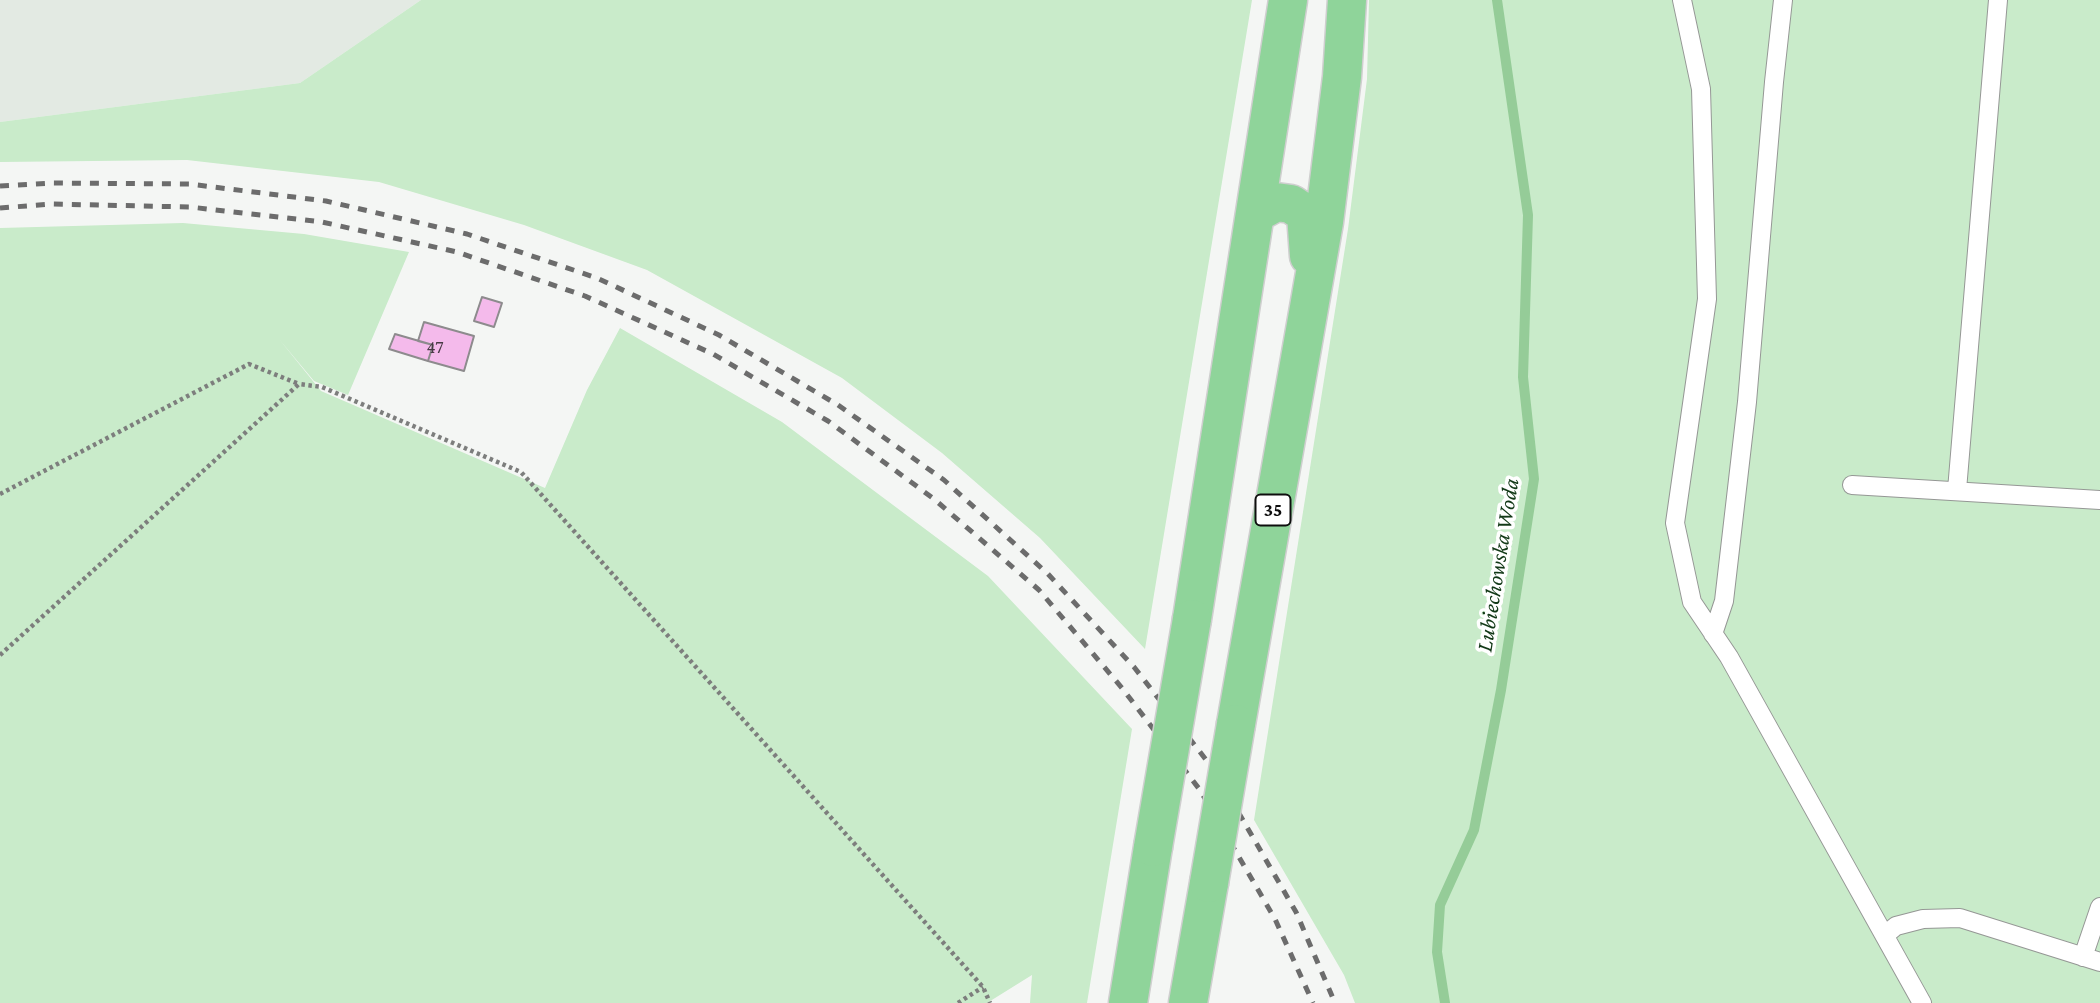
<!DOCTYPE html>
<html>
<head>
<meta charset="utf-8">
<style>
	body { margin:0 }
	canvas { display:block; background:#f4f6f4 }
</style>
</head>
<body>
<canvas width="2100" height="1003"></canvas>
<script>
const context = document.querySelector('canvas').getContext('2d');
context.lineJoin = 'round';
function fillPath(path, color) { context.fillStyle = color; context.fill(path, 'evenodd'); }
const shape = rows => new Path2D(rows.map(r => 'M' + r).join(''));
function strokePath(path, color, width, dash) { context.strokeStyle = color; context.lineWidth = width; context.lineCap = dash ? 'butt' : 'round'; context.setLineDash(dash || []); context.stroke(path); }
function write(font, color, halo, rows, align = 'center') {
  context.font = font + ' "Crimson Pro",serif'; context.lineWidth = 7; context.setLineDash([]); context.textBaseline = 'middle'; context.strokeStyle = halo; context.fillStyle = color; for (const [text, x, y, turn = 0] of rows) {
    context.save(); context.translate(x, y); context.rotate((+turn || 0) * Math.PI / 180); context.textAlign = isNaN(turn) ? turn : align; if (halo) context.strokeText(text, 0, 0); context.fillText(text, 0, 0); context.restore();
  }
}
const built = shape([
	[0,0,421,0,300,83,0,122]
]);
const green = shape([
	[421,0,1252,0,1145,649,1040,538,942,453,842,378,647,270,524,225,379,182,187,160,0,162,0,122,300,83],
	[1369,0,2100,0,2100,1003,1355,1003,1344,975,1254,820,1348,229,1367,79],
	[183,223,304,234,409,252,348,395,314,381,279,339,321,391,545,488,587,390,620,328,782,422,988,576,1132,729,1087,1003,1030,1003,1032,975,987,1003,0,1003,0,228]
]);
const stream = shape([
	[1445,1003,1437,952,1440,905,1474,830,1501,690,1534,479,1523,377,1528,215,1497,0]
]);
const building = shape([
	[482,297,502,303,494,327,474,321,482,297],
	[424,322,474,336,464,371,428,361,433,345,418,341,424,322],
	[395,334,433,345,428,361,389,349,395,334]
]);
const path = shape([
	[0,494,249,364,299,384],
	[0,655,299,384,322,387,521,472,983,987,990,1003],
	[958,1003,983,987]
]);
const lane = shape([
	[1682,0,1701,89,1707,299,1675,523,1692,602,1729,657,1922,1003],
	[1852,485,2100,500],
	[1957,490,1998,0],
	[1713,634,1724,601,1747,402,1774,82,1783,0],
	[1885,935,1896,926,1923,919,1960,918,2100,962],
	[2083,957,2100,907]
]);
const primary = shape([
	[1256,213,1276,202,1291,204,1306,214,1309,256],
	[1192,619,1288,0],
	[1236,724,1324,222,1342,77,1347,0],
	[1128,1003,1153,847],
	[1188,1003,1209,883]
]);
const rail = shape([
	[0,186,52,183,189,184,326,201,467,234,597,278,719,335,838,405,944,480,1048,574,1134,667,1214,770,1296,912,1335,1003],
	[0,208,52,204,190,207,322,222,457,252,585,296,713,354,828,421,934,499,1039,590,1122,688,1200,790,1275,919,1313,1003]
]);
const primaryBridge = shape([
	[1153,847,1192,619],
	[1209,883,1236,724]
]);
const numberNames = [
	["47",435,347]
];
const shields = [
	[1273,510,35]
];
const shieldNames = [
	["35",1273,510]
];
const waterNames = [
	["Lubiechowska Woda",1498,565,-81]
];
fillPath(built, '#e3eae3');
fillPath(green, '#c9ebca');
strokePath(stream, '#95cc98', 10);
fillPath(building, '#f4baeb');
strokePath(building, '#8d8b8d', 2);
strokePath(lane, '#959795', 20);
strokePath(primary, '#cfcfcf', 41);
strokePath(path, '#7d7e7d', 4.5, [3.5, 3.5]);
strokePath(lane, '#fff', 18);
strokePath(primary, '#8fd49a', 38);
strokePath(rail, '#6c6c6c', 5, [9, 9]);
strokePath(primaryBridge, '#cfcfcf', 41, []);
strokePath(primaryBridge, '#8fd49a', 38);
write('18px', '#483945', null, numberNames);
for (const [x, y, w] of shields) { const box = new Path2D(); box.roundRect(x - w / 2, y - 15.5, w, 31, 5); context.fillStyle = '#fff'; context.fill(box); strokePath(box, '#0e0e0e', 2); }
write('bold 19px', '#0e0e0e', null, shieldNames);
write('italic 23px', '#123917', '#fff', waterNames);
</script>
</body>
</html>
